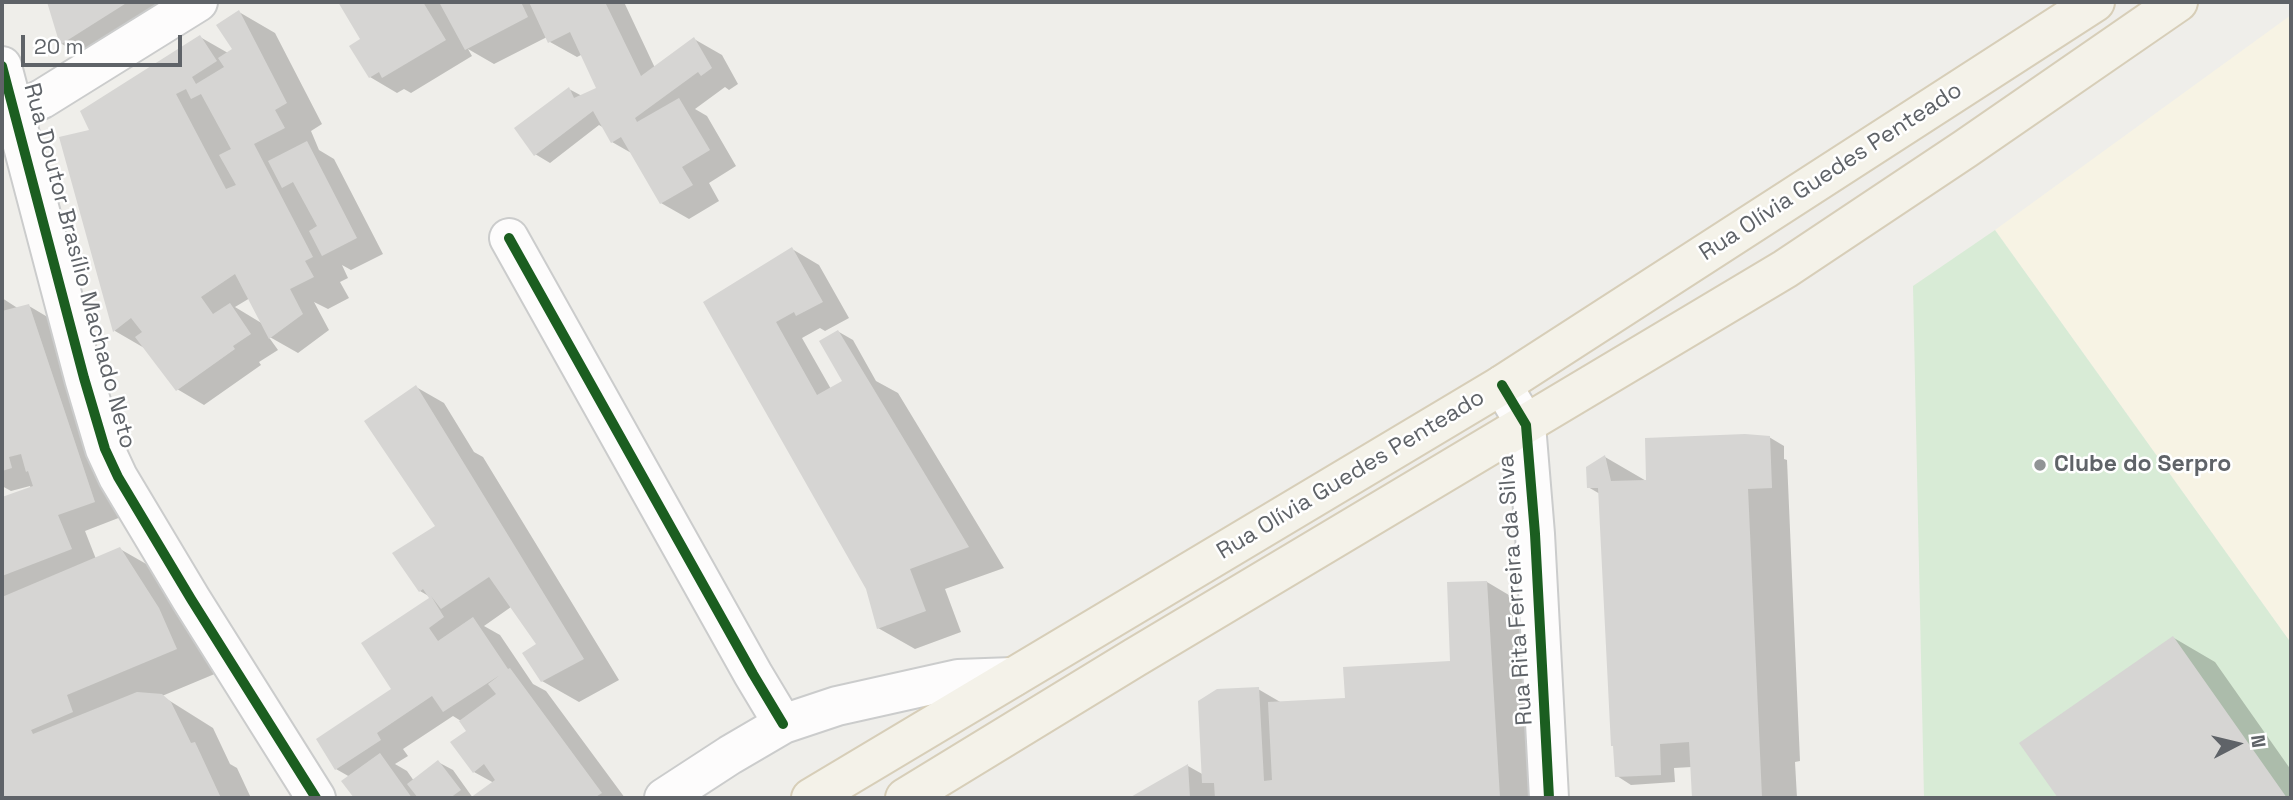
<!DOCTYPE html>
<html>
<head>
<meta charset="utf-8">
<style>
	body { margin:0 }
	#map { position:relative; width:2293px; height:800px; overflow:hidden; background:#efeeea; font-family:"Space Grotesk",sans-serif }
	canvas { display:block }
	.frame { position:absolute; inset:0; border:4px solid #5f6368; pointer-events:none }
	.north { position:absolute; left:2202px; top:709px; width:70px; height:70px; -webkit-text-stroke:5px #fff; paint-order:stroke; rotate:83deg; font-size:19px; font-weight:700; line-height:28px; text-align:center; color:#5f6368 }
	.north::after { content:''; display:block; margin:auto; width:24px; height:32px; background:#5f6368; clip-path:polygon(50% 0,100% 100%,50% 72%,0 100%) }
	.scale { position:absolute; left:21px; top:35px; width:161px; height:32px; box-sizing:border-box; border:4px solid #5f6368; border-top:0; padding-left:9px; font-size:21px; line-height:24px; white-space:nowrap; color:#5f6368; -webkit-text-stroke:5px #fff; paint-order:stroke }
</style>
</head>
<body>
<div id="map">
<canvas width="2293" height="800"></canvas>
<div class="frame"></div>
<div class="north">N</div>
<div class="scale">20 m</div>
</div>
<script>
const context = document.querySelector('canvas').getContext('2d');
context.lineJoin = 'round';
function fillPath(path, color) { context.fillStyle = color; context.fill(path, 'evenodd'); }
const shape = rows => new Path2D(rows.map(r => 'M' + r).join(''));
function strokePath(path, color, width, dash) { context.strokeStyle = color; context.lineWidth = width; context.lineCap = dash ? 'butt' : 'round'; context.setLineDash(dash || []); context.stroke(path); }
function write(font, color, halo, rows, align = 'center') {
  context.font = font + ' "Space Grotesk",sans-serif'; context.lineWidth = 5; context.setLineDash([]); context.textBaseline = 'middle'; context.strokeStyle = halo; context.fillStyle = color; for (const [text, x, y, turn = 0] of rows) {
    context.save(); context.translate(x, y); context.rotate((+turn || 0) * Math.PI / 180); context.textAlign = isNaN(turn) ? turn : align; if (halo) context.strokeText(text, 0, 0); context.fillText(text, 0, 0); context.restore();
  }
}
const commercial = shape([
	[2291,15,2291,643,1995,230]
]);
const green = shape([
	[1995,230,2291,643,2291,798,1924,798,1913,286]
]);
const shadow = shape([
	[49,2,208,2,103,68,62,44],
	[340,2,624,2,655,68,694,39,722,55,738,84,729,90,725,87,695,109,707,116,736,166,709,183,719,201,689,219,661,203,633,154,612,142,604,128,599,125,550,163,535,154,569,89,582,96,598,88,583,54,577,57,550,42,547,37,494,64,468,49,472,56,411,93,404,89,397,93,370,77,363,40],
	[239,12,275,33,322,124,311,131,319,150,334,159,383,254,351,270,342,265,348,278,340,282,349,298,328,309,314,302,329,330,298,353,268,336,278,350,259,362,261,365,204,405,177,389,146,349,115,331,61,138,92,131,200,37,228,53,234,49],
	[250,298,263,324,235,307],
	[792,249,819,265,849,318,825,331,820,328,802,338,831,389,846,381,839,332,853,340,876,381,898,393,1004,568,945,589,961,632,915,649,878,628,867,588,706,302],
	[2,298,19,309,29,306,56,322,121,517,85,531,96,559,120,549,162,573,217,673,162,696,213,728,230,764,237,768,251,798,2,798,2,499,31,489,30,486,11,491,2,486],
	[416,387,444,403,474,452,483,457,619,680,579,702,542,681,538,645,511,607,484,626,500,635,533,684,546,691,625,798,356,798,344,781,350,777,336,769,394,690,364,643,432,598,420,591,438,526],
	[453,716,461,721,468,731,474,772,494,783,473,798,453,770,438,762,414,781,407,771,395,764,408,756,403,749],
	[1769,437,1784,446,1784,459,1787,460,1800,761,1795,762,1797,798,1694,798,1692,767,1674,768,1675,782,1631,785,1617,776,1600,494,1588,487,1605,457,1648,482],
	[1487,582,1529,607,1540,798,1133,798,1188,766,1204,775,1258,689,1282,703,1346,699,1452,663],
	[2174,638,2215,662,2291,770,2291,798,2060,798,2021,743]
]);
const building = shape([
	[47,2,128,2,60,45],
	[338,2,423,2,446,40,382,78,379,72,369,78,349,46,360,39],
	[439,2,521,2,528,17,465,50],
	[529,2,605,2,641,76,694,37,712,68,701,76,698,72,635,118,637,122,679,98,710,150,682,167,693,185,660,204,621,137,611,143,593,111,534,156,514,128,569,87,574,98,596,88,570,32,548,43],
	[239,10,287,103,275,110,285,128,254,144,313,257,305,261,314,277,290,289,303,314,269,339,235,274,201,297,213,314,230,303,251,334,233,346,235,349,176,391,135,337,142,332,131,318,113,332,59,137,89,130,80,111,200,35,217,61,192,77,196,84,224,67,218,58,232,49,216,25],
	[186,89,191,99,201,94,231,149,219,155,236,185,226,189,176,94],
	[307,141,357,238,322,256,309,231,317,226,293,182,282,188,268,161],
	[792,247,823,302,796,316,794,312,776,322,817,395,842,381,819,341,838,330,969,547,910,569,926,611,877,629,866,589,703,302],
	[29,304,95,502,58,515,72,549,2,576,2,497,33,486,28,471,26,472,21,454,9,457,12,468,2,471,2,311],
	[416,385,584,659,541,682,522,653,536,644,489,577,441,609,431,596,444,617,429,628,438,641,473,617,508,669,510,668,602,793,594,798,470,798,495,780,484,764,473,773,450,742,466,731,459,721,496,694,488,684,500,675,443,712,432,696,377,733,381,740,335,770,316,739,391,689,361,643,429,598,423,589,419,592,392,553,435,526,364,421],
	[1745,434,1770,436,1772,488,1748,489,1762,798,1692,798,1689,742,1660,744,1661,775,1615,777,1613,746,1611,746,1598,488,1587,488,1586,467,1605,455,1611,481,1646,480,1645,438],
	[120,547,159,608,177,649,67,695,73,712,31,730,33,734,137,692,162,694,171,702,191,743,195,742,221,798,2,798,2,597],
	[1487,581,1500,798,1215,798,1214,783,1202,783,1198,701,1217,689,1259,687,1264,781,1272,780,1268,702,1345,698,1343,667,1450,661,1447,582],
	[2173,636,2287,798,2058,798,2019,743],
	[380,753,412,798,354,798,341,781],
	[438,760,461,790,450,798,418,798,407,784],
	[1188,764,1190,798,1129,798]
]);
const minor = shape([
	[2,66,84,378,105,449,118,477,191,599,316,798],
	[15,112,42,99,198,2],
	[509,238,753,674,783,724],
	[1502,385,1526,425,1535,534,1549,798],
	[664,798,730,755,783,724,837,706,958,679,1013,677]
]);
const major = shape([
	[811,798,1502,385,2095,2],
	[905,798,1134,658,1785,269,1965,149,2178,2]
]);
const cycleway = shape([
	[2,66,84,378,105,449,118,477,191,599,316,798],
	[509,238,753,674,783,724],
	[1502,385,1526,425,1535,534,1549,798]
]);
const markers = [
	[2040,465,7,"#919496"]
];
const streetNames = [
	["Rua Olívia Guedes Penteado",1831,172,-33],
	["Rua Doutor Brasílio Machado Neto",79,266,75],
	["Rua Olívia Guedes Penteado",1351,475,-31],
	["Rua Rita Ferreira da Silva",1516,590,-94]
];
const poiNames = [
	["Clube do Serpro",2054,465]
];
fillPath(commercial, '#f7f3e4');
fillPath(green, '#d8ebd6');
fillPath(shadow, '#0003');
fillPath(building, '#d6d5d3');
strokePath(minor, '#cbcccc', 42);
strokePath(major, '#d7ceb8', 42);
strokePath(minor, '#fdfcfc', 38);
strokePath(major, '#f4f2e9', 38);
strokePath(cycleway, '#1b5e20', 10);
for (const [x, y, r, color] of markers) { const dot = new Path2D(); dot.arc(x, y, r, 0, 2 * Math.PI); context.fillStyle = color; context.fill(dot); strokePath(dot, '#fff', 2.5); }
write('23px', '#5f6368', '#fff', streetNames);
write('bold 23px', '#5f6368', '#fff', poiNames, 'left');
</script>
</body>
</html>
